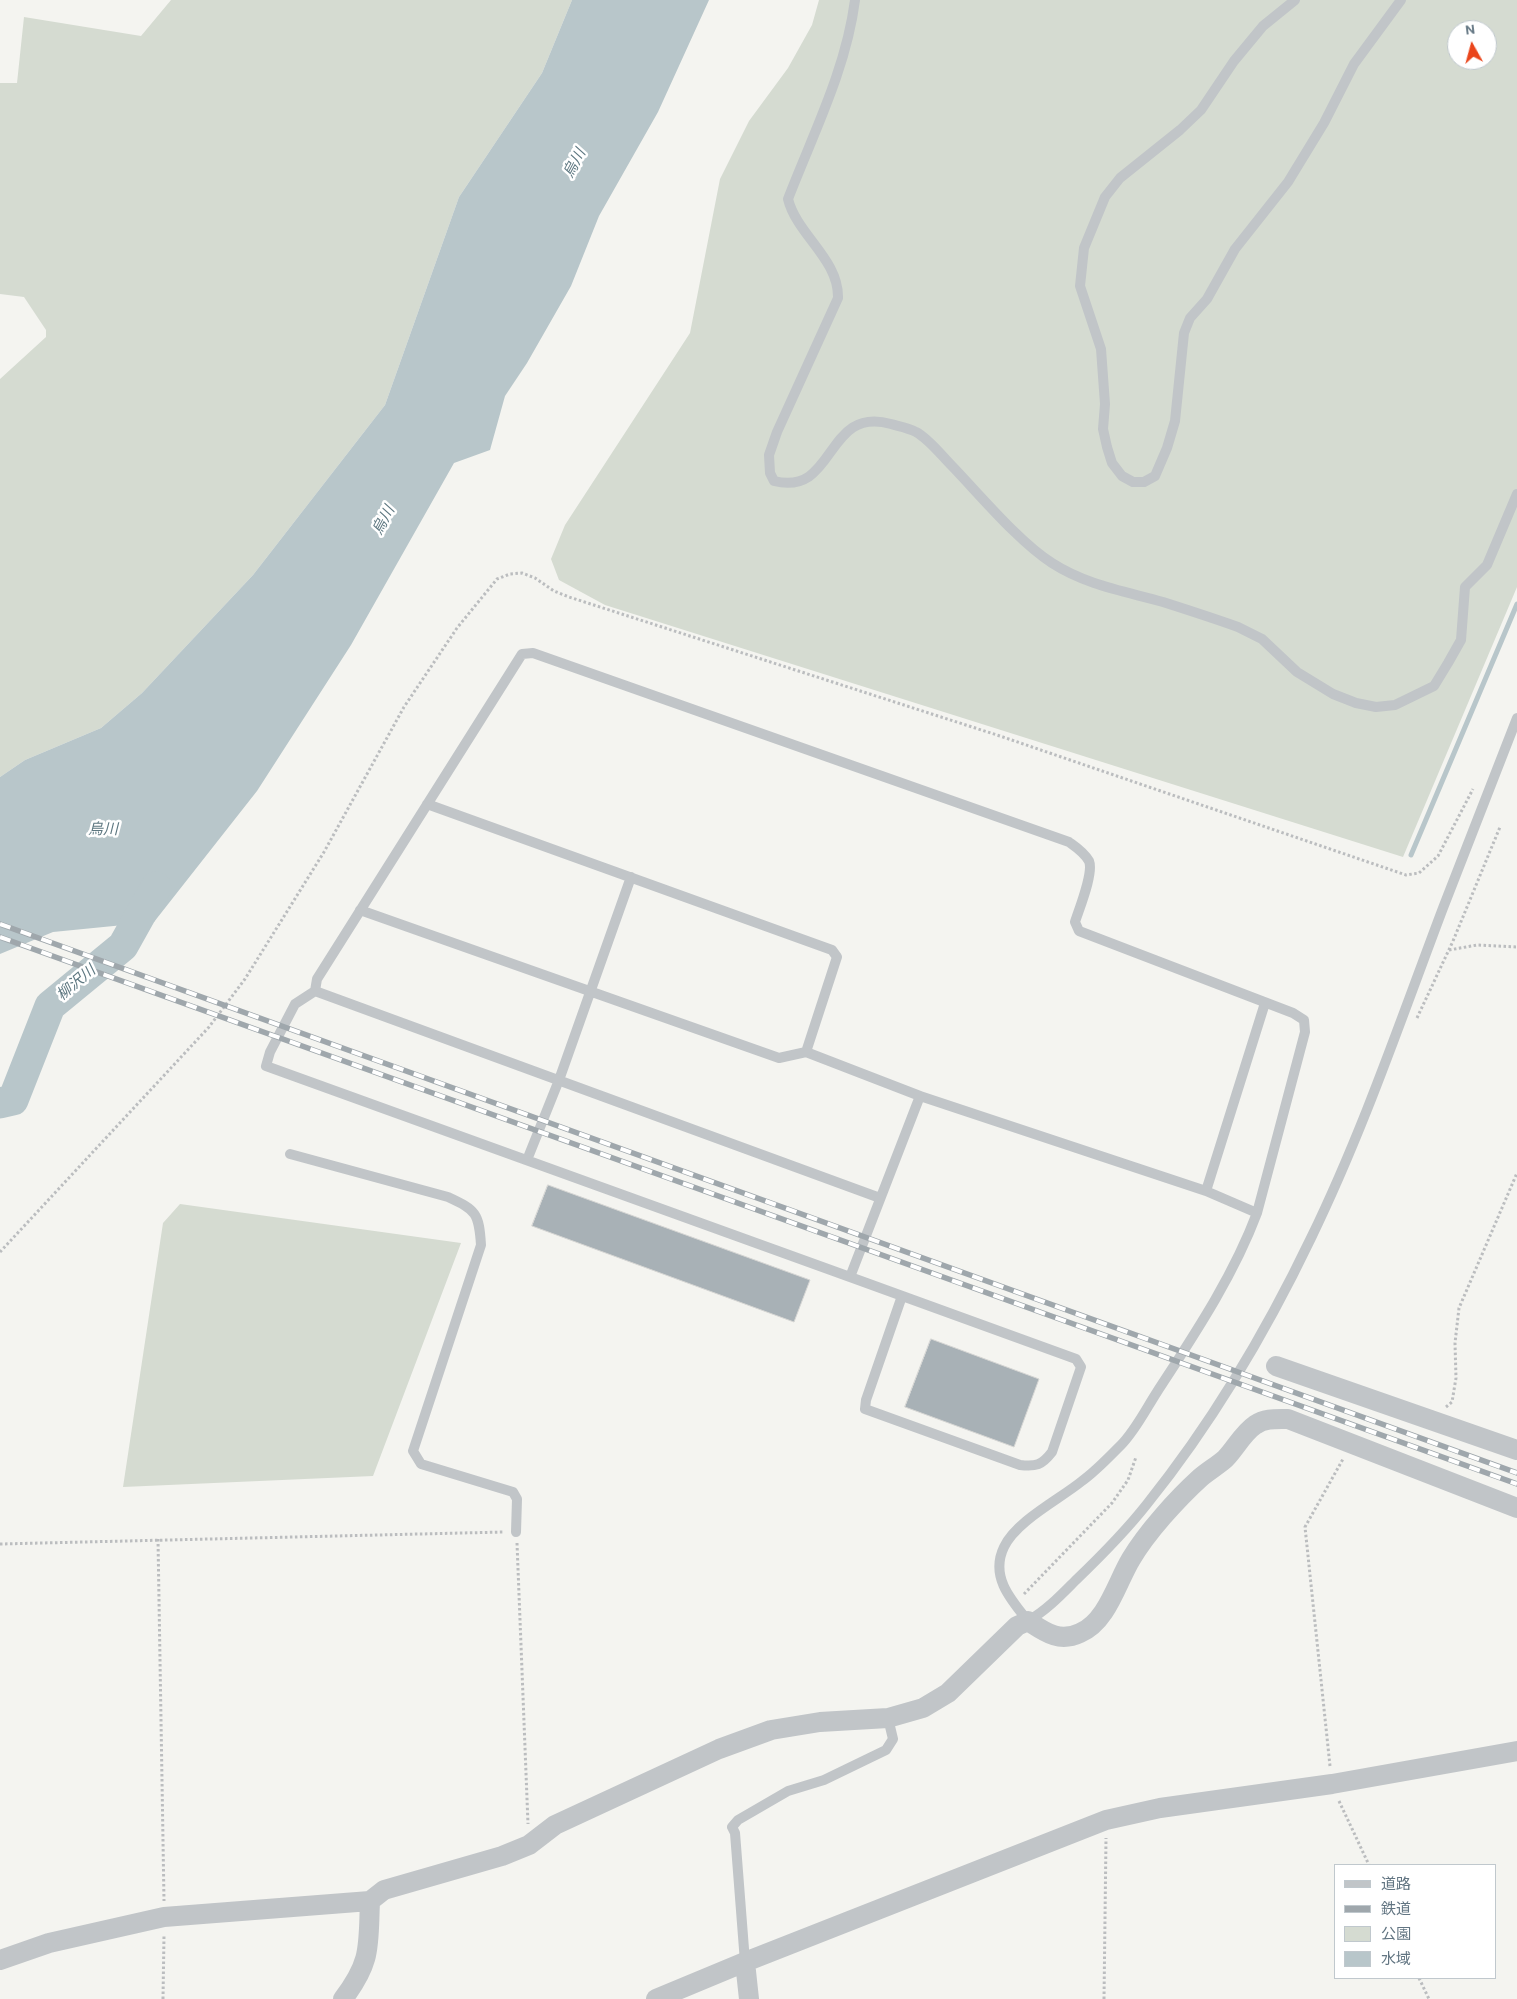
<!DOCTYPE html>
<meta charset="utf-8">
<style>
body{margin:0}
#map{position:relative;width:1517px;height:1999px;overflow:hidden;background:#f4f4f0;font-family:Overpass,"Noto Sans JP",sans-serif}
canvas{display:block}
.legend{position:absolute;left:1334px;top:1864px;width:162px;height:115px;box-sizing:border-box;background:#fff;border:1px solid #c0c8cd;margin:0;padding:6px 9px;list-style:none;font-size:15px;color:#627582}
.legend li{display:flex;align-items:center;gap:10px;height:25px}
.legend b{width:25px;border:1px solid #c0c8cd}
.north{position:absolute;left:1447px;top:20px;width:50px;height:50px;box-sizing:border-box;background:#fff;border:1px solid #c0c8cd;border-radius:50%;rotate:353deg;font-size:14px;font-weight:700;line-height:20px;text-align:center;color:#627582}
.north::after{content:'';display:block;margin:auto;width:18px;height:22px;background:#ea451b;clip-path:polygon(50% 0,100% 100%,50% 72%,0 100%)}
</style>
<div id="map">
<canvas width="1517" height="1999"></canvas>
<ul class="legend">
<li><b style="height:6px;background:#c1c5c8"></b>道路</li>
<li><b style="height:6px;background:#9fa7ac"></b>鉄道</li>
<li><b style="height:14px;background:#d5dbd1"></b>公園</li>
<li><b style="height:14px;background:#b8c6ca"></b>水域</li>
</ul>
<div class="north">N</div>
</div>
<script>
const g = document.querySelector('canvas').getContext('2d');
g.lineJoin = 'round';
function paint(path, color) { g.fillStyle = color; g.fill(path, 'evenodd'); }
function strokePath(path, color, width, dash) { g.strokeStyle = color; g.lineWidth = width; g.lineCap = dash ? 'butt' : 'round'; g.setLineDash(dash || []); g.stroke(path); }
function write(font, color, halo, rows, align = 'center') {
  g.font = font + ' Overpass,"Noto Sans JP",sans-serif'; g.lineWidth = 5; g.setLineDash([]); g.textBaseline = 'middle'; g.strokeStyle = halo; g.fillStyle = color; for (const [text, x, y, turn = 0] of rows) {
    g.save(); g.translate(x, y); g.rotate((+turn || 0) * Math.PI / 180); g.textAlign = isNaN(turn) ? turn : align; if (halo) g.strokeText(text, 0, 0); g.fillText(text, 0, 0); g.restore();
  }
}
paint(new Path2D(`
 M 171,0 L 572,0 L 542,73 L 459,197 L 385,405 L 253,575 L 142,693 L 101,728 L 25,760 L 0,777 L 0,379 L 46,337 L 46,330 L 24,297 L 0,294 L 0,83 L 17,83 L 24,17 L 141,36 Z
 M 819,0 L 1517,0 L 1517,587 L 1403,857 L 605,605 L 559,580 L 551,559 L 565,525 L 690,333 L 720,179 L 749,121 L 788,68 L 812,25 ZM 1457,30 L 1487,30 L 1487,60 L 1457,60 Z
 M 180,1204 L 461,1243 L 373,1476 L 123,1487 L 163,1223 Z`), '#d5dbd1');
paint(new Path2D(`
 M 572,0 L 709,0 L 658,112 L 599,216 L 571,286 L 527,363 L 505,396 L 490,450 L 454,463 L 351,645 L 257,791 L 154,922 L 53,932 L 0,954 L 0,777 L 25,760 L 101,728 L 142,693 L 253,575 L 385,405 L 459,197 L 542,73 Z`), '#b8c6ca');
strokePath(new Path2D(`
 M 1411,855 L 1517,604`), '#b8c6ca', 5);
strokePath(new Path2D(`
 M 0,1103 L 13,1100 L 50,1006 L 123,946 L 156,887`), '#b8c6ca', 31);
const building = new Path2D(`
 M 548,1185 L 810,1280 L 794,1322 L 532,1226 Z
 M 931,1339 L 1039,1379 L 1014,1447 L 905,1407 Z`);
paint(building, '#a8b1b6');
strokePath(building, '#d5d5d3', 1);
strokePath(new Path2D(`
 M 1449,950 L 1477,945 L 1517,947
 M 1417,1018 L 1453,941 L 1500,827
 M 0,1252 L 209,1027 L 245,979 L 324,852 L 404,707 L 457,628 L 497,579 L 510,574 L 522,573 L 535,578 L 554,591 L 569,597 L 1000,736 L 1406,875 L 1419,873 L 1438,856 L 1473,789
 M 1446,1407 L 1452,1402 L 1456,1378 L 1455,1343 L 1459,1308 L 1517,1173
 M 158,1539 L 164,1901
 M 517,1543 L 528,1824
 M 0,1544 L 504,1532
 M 1024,1594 L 1112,1503 L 1128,1480 L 1136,1457
 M 1330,1766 L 1305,1527 L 1343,1459
 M 1339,1801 L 1369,1865
 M 1419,1978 L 1429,1999
 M 163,1999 L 164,1935
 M 1104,1999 L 1106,1838`), '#bbbdbf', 3, [2.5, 2.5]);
strokePath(new Path2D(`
 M 855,0 C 846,70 813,134 788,199 C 797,235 839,259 838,298 L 777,432 L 769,455 L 770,473 L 774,481 C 837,497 824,405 891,424 C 898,426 909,428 916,432 C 929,439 941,455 952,466 C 980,495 1019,542 1052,563 C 1086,585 1124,591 1163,602 C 1188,610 1213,618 1238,627 L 1262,639 L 1297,672 L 1333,694 L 1356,703 L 1376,707 L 1395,705 L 1434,686 L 1448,663 L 1461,640 L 1465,587 L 1487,565 L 1517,494
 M 1295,0 L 1263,26 L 1234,61 L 1201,110 L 1180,130 L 1120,178 L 1105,197 L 1084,248 L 1080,286 L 1101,349 L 1105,404 L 1103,429 L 1107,447 L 1112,463 L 1122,476 L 1133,482 L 1144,482 L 1155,476 L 1167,448 L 1175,421 L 1184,333 L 1190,318 L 1207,299 L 1235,249 L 1288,182 L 1324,123 L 1354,64 L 1401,0
 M 427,804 L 832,950 L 837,957 L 806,1052
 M 360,910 L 779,1058 L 806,1052 L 920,1096 L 1206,1191 L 1257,1213
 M 315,991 L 880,1198
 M 290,1154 L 448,1197 C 476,1210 479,1213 481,1245 L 413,1451 L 421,1464 L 513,1492 L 517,1499 L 516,1532
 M 527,1160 L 559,1080 L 631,877
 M 1206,1191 L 1265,1003
 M 850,1277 L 920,1096
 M 902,1296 L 866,1400 L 865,1409 L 1020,1465 C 1036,1467 1042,1465 1052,1452 L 1081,1367 L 1076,1359 L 850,1277 L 266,1066 L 270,1052 L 295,1004 L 315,991 L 317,979 L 522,654 L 533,653 L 1069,842 C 1076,847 1084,852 1089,861 C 1094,873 1079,909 1075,922 L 1079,931 L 1293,1013 L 1304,1020 L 1305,1032 L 1257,1213 C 1233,1277 1194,1335 1157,1392 C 1146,1409 1135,1431 1121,1445 C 1109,1457 1096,1471 1082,1481 C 1060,1499 1016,1521 1004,1547 C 990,1576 1010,1599 1028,1621 C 1047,1610 1061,1595 1076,1580 C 1101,1556 1125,1532 1147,1504 C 1212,1423 1266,1332 1311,1238 C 1363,1131 1401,1019 1443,908 C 1467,845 1492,782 1517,718
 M 745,1962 L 735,1833 L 732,1827 L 738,1820 L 788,1791 L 824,1780 L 886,1750 L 893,1739 L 888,1718`), '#c1c5c8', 10);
strokePath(new Path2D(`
 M 1276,1366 L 1517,1450
 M 0,1960 L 49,1943 L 164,1917 L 370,1901 L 384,1890 L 502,1856 L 529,1845 L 555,1825 L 719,1749 L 771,1730 L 820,1722 L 888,1718 L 923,1708 L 948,1693 L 1017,1626 L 1028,1621 C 1045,1632 1059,1643 1080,1633 C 1107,1622 1117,1582 1131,1559 C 1147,1532 1177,1499 1200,1478 C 1208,1471 1217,1466 1225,1459 C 1235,1449 1243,1433 1255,1425 C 1265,1418 1276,1419 1288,1419 L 1517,1508
 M 745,1962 L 749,1999
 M 343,1999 C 372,1961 368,1946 370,1901
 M 656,1999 L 745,1962 L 1106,1820 L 1160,1808 L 1332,1784 L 1517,1751`), '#c1c5c8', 20);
const rail = new Path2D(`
 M 0,924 L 1517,1473
 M 0,937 L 1517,1484`);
strokePath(rail, '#9fa7ac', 5.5);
strokePath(rail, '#fff', 4, [11]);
write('italic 15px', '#5d7780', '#fff', [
 ["烏川",576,164,-62],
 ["烏川",385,521,-62],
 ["烏川",103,831],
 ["柳沢川",77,984,-40]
]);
</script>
